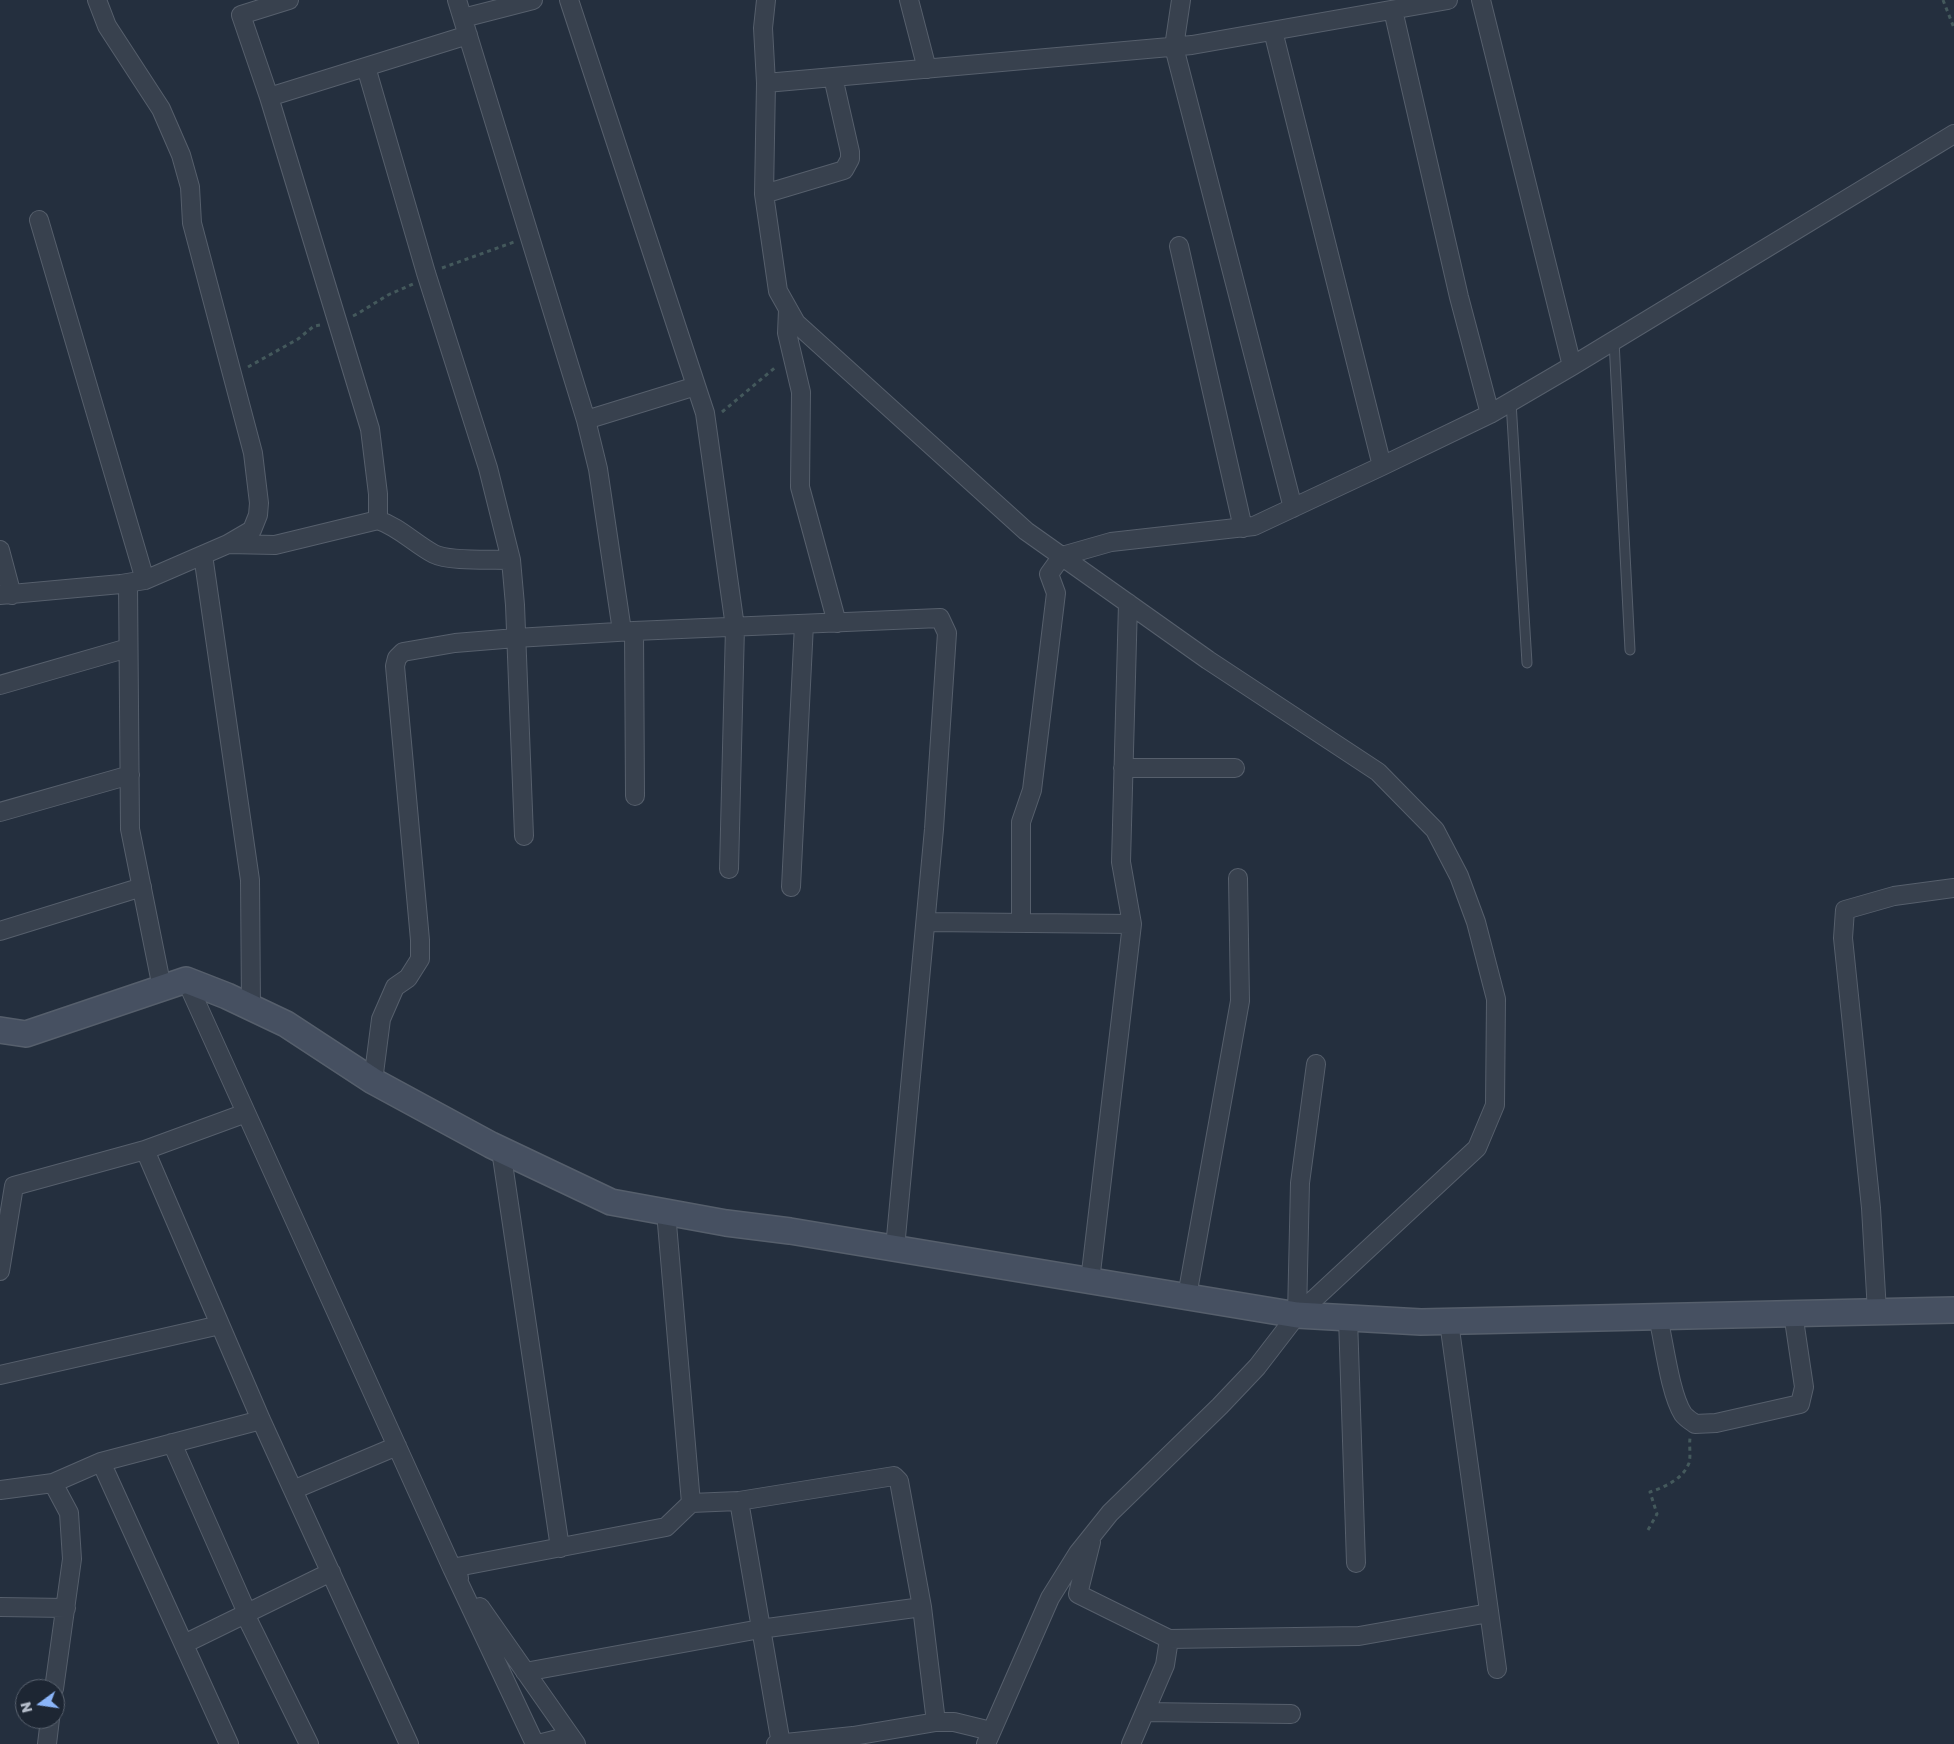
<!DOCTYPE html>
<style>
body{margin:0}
#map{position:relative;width:1954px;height:1744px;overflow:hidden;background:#242f3e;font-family:"Golos Text",sans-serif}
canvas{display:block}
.north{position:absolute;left:15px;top:1679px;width:50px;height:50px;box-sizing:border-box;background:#1d2633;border:1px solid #59626f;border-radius:50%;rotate:256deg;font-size:14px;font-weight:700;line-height:20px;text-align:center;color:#b4bcc9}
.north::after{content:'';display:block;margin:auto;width:18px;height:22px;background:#8ab4f8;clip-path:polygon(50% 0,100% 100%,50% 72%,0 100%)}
</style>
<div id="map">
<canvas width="1954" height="1744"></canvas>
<div class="north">N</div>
</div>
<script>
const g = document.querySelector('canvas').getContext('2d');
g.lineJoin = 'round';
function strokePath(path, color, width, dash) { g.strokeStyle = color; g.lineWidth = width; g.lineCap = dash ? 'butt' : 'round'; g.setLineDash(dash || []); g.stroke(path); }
const lane = new Path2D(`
 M 1614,341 L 1630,650
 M 1511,402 L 1527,663`);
const street = new Path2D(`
 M 289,0 L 241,15 L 269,97 L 370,429 L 378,494 L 378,520
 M 457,0 L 586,420 L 598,469 L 622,631
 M 569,0 L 705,413 L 735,627 L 729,869
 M 766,0 L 763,28 L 766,83 L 764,194 L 778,291 L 796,323 L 1026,531 L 1208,660 L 1378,772 L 1435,830 L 1459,876 L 1476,922 L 1496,999 L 1495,1105 L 1477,1148 L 1297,1315 L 1257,1367 L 1220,1406 L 1110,1513 L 1078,1553 L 1050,1598 L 986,1744
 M 909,0 L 927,69
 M 1181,0 L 1174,47 L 1293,508
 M 1481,0 L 1572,366
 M 1393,10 L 1459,297 L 1490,414
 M 463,18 L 533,0
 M 1273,31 L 1382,466
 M 366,67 L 426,273 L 488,468 L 511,560 L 515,605 L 524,836
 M 766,83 L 1192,45 L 1448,0
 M 269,97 L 468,35
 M 764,194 L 844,170 L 850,159 L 850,152 L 833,77
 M 39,220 L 145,580
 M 1179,246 L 1243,528
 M 788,310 L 787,333 L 801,392 L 800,487 L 837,623
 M 586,420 L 696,386
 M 228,544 L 275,545 L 378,520 C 399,527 415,544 434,554 C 450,562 492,559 511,560
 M 0,550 L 12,595
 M 203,555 L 250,880 L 251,1007
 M 128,583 L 130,829 L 162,988
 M 0,595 L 121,584 L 145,580 L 228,544 L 252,530 L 258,515 L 259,503 L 253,453 L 192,223 L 190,187 L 181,155 L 161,109 L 107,26 L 97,0
 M 634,631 L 635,796
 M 0,685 L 128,648
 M 1123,768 L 1235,768
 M 0,812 L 130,775
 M 791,887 L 804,624
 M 926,922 L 1132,924
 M 1021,923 L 1021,822 L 1032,790 L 1056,593 L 1049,574 L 1062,556 L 1111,542 L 1254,526 L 1382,466 L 1490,414 L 1572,366 L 1954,134
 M 0,931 L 142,887
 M 186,980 L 452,1568 L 459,1578
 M 373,1081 L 381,1019 L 395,987 L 408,978 L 420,959 L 420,940 L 395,666 L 397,658 L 403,652 L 455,643 L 516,638 L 634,631 L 940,618 L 947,633 L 934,829 L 895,1248
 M 145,1150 L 261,1420 L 409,1744
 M 501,1150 L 560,1548
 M 666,1212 L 691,1503
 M 0,1271 L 14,1186 L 145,1150 L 246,1113
 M 1090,1281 L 1132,924 L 1121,862 L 1128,603
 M 1187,1296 L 1240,1001 L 1238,878
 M 1877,1312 L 1871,1208 L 1843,938 L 1845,910 L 1894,896 L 1954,888
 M 1297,1315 L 1300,1183 L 1316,1064
 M 1658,1317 C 1664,1342 1670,1394 1683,1414 C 1686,1418 1691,1421 1695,1424 L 1716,1423 L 1800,1404 L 1804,1387 L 1793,1313
 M 1348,1318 L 1356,1563
 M 1449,1322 L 1497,1669
 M 0,1375 L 220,1325
 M 172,1443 L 247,1613
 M 101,1462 L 229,1744
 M 53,1483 L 69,1513 L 72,1559 L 54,1689
 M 0,1490 L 53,1483 L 101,1462 L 261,1420
 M 293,1490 L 397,1446
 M 739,1501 L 781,1744
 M 1091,1542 L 1078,1594 L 1169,1639 L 1359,1636 L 1489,1613
 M 0,1607 L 66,1608
 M 480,1607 L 576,1744
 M 245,1614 L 309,1744
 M 184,1644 L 331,1572
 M 525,1672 L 760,1629 L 922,1607
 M 1145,1712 L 1291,1714
 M 47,1744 L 50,1719
 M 535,1744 L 452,1568 L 666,1527 L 691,1503 L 739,1501 L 894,1476 L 899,1481 L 922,1607 L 936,1722
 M 538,1744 L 570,1736
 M 776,1744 L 853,1736 L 936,1722 L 954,1722 L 991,1731
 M 1131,1744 L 1165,1665 L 1169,1639`);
const secondary = new Path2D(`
 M 0,1030 L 26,1034 L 186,980 L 227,996 L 286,1024 L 373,1081 L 491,1145 L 611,1202 L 726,1223 L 790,1231 L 1297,1315 L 1421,1322 L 1954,1310`);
strokePath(lane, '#565f6c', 11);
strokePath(street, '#565f6c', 20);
strokePath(secondary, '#565f6c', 28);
strokePath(new Path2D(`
 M 1943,0 L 1954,28
 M 442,268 L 514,242
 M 353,316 L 357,314 L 388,295 L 413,284
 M 248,367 L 298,339 L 314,326 L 320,325
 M 722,412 L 777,366
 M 1648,1530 L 1657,1514 L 1650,1492 C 1665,1487 1683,1479 1689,1463 C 1691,1456 1689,1446 1690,1438`), '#44595c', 3, [4, 4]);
strokePath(lane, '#38414e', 9);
strokePath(street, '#38414e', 18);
strokePath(secondary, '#465061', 25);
</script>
